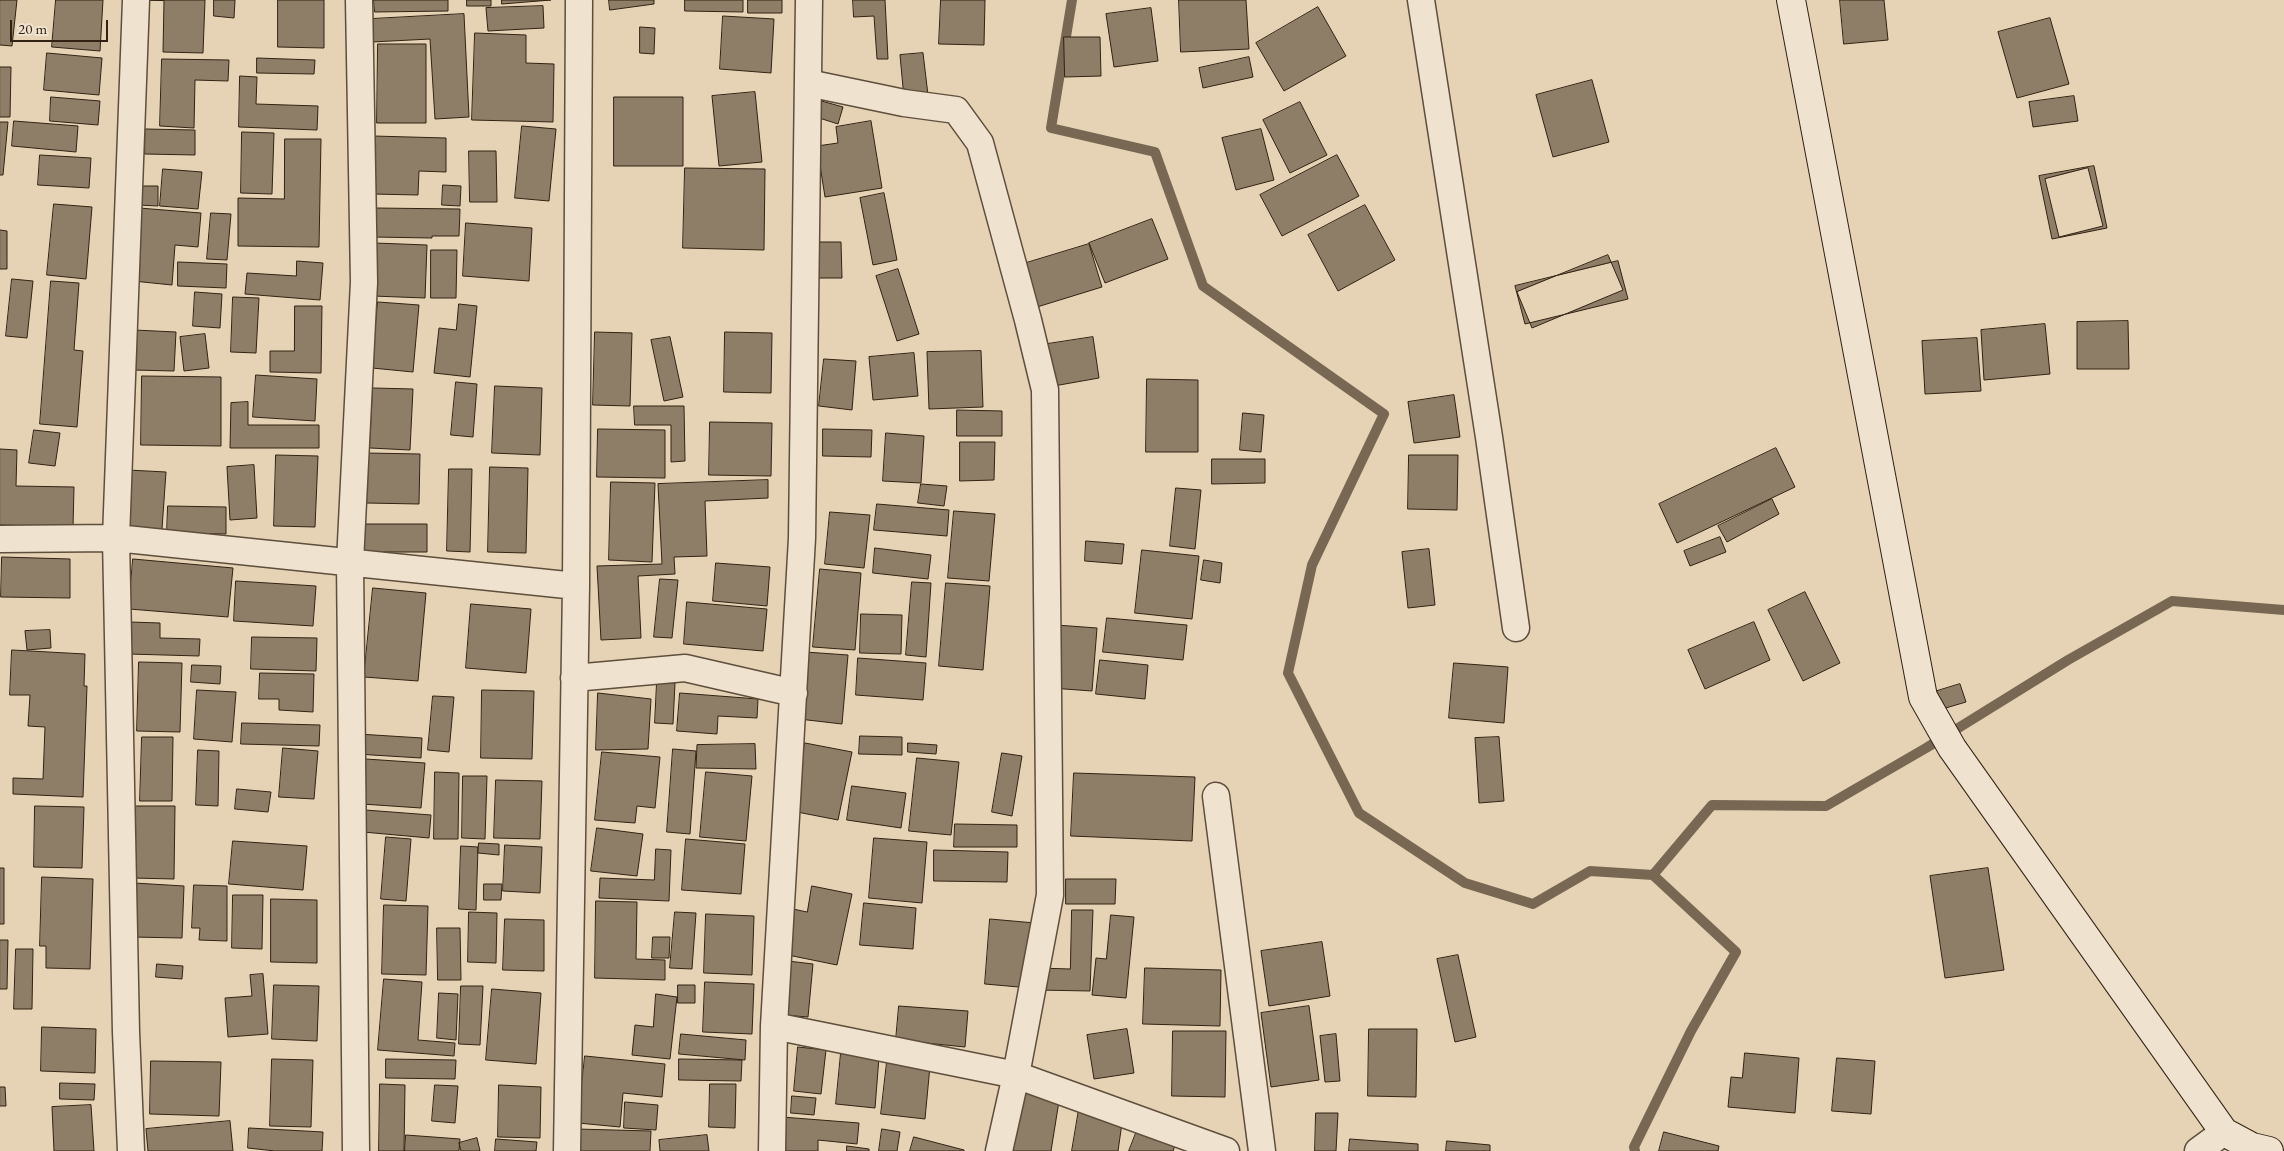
<!DOCTYPE html>
<style>
body{margin:0}
#map{position:relative;width:2284px;height:1151px;overflow:hidden;background:#e6d3b5;font-family:"EB Garamond",serif}
canvas{display:block}
.scale{position:absolute;left:10px;top:20px;width:98px;height:22px;box-sizing:border-box;border:2px solid #312213;border-top:0;padding-left:6px;font-size:15px;line-height:18px;white-space:nowrap;color:#312213;-webkit-text-stroke:4px #efe2cf;paint-order:stroke}
</style>
<div id="map">
<canvas width="2284" height="1151"></canvas>
<div class="scale">20 m</div>
</div>
<script>
const g = document.querySelector('canvas').getContext('2d');
g.lineJoin = 'round';
function strokePath(path, color, width, dash) { g.strokeStyle = color; g.lineWidth = width; g.lineCap = dash ? 'butt' : 'round'; g.setLineDash(dash || []); g.stroke(path); }
function paint(path, color) { g.fillStyle = color; g.fill(path, 'evenodd'); }
strokePath(new Path2D(`
 M 1072,0 L 1051,128 L 1155,152 L 1203,286 L 1384,414 L 1312,565 L 1288,673 L 1359,813 L 1465,883 L 1533,904 L 1590,871 L 1653,875 L 1736,952 L 1691,1031 L 1634,1147 L 1635,1151
 M 1653,875 L 1712,805 L 1826,806 L 1926,748 L 2068,660 L 2172,601 L 2284,610`), '#786853', 10);
const building = new Path2D(`
 M 0,0 L 17,0 L 12,46 L 0,45 Z
 M 56,0 L 103,0 L 100,51 L 52,47 Z
 M 144,0 L 205,0 L 203,53 L 163,52 L 164,1 Z
 M 214,0 L 235,0 L 234,18 L 214,16 Z
 M 278,0 L 324,0 L 324,48 L 278,47 Z
 M 374,0 L 448,0 L 448,11 L 375,12 Z
 M 467,0 L 491,0 L 491,6 L 467,6 Z
 M 502,0 L 551,0 L 502,4 Z
 M 609,0 L 654,0 L 654,4 L 610,10 Z
 M 685,0 L 743,0 L 743,12 L 685,11 Z
 M 748,0 L 782,0 L 782,13 L 748,13 Z
 M 853,0 L 885,0 L 888,59 L 877,59 L 874,16 L 854,17 Z
 M 941,0 L 985,0 L 984,45 L 939,44 Z
 M 1179,0 L 1246,0 L 1249,49 L 1181,52 Z
 M 1840,0 L 1884,0 L 1888,40 L 1844,44 Z
 M 543,6 L 544,28 L 488,31 L 486,8 Z
 M 1318,7 L 1346,56 L 1284,91 L 1256,43 Z
 M 1151,8 L 1158,61 L 1114,67 L 1106,14 Z
 M 464,14 L 469,117 L 435,119 L 430,39 L 372,42 L 371,19 Z
 M 723,16 L 774,19 L 771,73 L 720,69 Z
 M 2050,18 L 2069,84 L 2017,98 L 1998,32 Z
 M 640,27 L 655,28 L 654,54 L 640,53 Z
 M 475,33 L 526,35 L 526,63 L 554,64 L 553,122 L 472,120 Z
 M 1064,37 L 1100,37 L 1101,76 L 1065,77 Z
 M 378,44 L 426,44 L 426,123 L 377,123 Z
 M 47,53 L 102,58 L 99,95 L 44,90 Z
 M 923,53 L 928,95 L 904,98 L 900,55 Z
 M 1249,57 L 1253,77 L 1203,88 L 1199,68 Z
 M 257,58 L 315,60 L 314,74 L 257,73 Z
 M 162,59 L 229,60 L 228,81 L 195,80 L 194,128 L 160,126 Z
 M 0,67 L 11,67 L 10,117 L 0,117 Z
 M 240,76 L 257,77 L 256,104 L 318,106 L 317,130 L 239,127 Z
 M 1592,80 L 1609,142 L 1553,157 L 1536,95 Z
 M 755,92 L 762,162 L 719,166 L 712,96 Z
 M 2074,96 L 2078,121 L 2033,127 L 2029,102 Z
 M 51,97 L 100,101 L 98,125 L 50,121 Z
 M 614,97 L 683,97 L 683,166 L 614,166 Z
 M 818,100 L 843,107 L 838,124 L 813,116 Z
 M 1300,102 L 1327,155 L 1290,173 L 1263,120 Z
 M 14,121 L 78,126 L 76,152 L 12,146 Z
 M 871,121 L 882,188 L 825,197 L 817,146 L 838,143 L 836,127 Z
 M 0,122 L 8,122 L 3,175 L 0,175 Z
 M 522,126 L 556,129 L 549,201 L 515,198 Z
 M 145,129 L 195,130 L 195,155 L 145,154 Z
 M 1261,129 L 1274,180 L 1236,190 L 1222,138 Z
 M 242,132 L 274,133 L 272,194 L 241,193 Z
 M 373,136 L 446,138 L 446,172 L 419,171 L 418,195 L 372,194 Z
 M 285,139 L 321,139 L 319,247 L 238,246 L 238,198 L 284,199 Z
 M 469,151 L 496,151 L 497,202 L 470,202 Z
 M 40,155 L 91,158 L 89,188 L 38,185 Z
 M 1337,155 L 1359,196 L 1282,236 L 1260,195 Z
 M 2094,166 L 2107,228 L 2052,239 L 2039,176 Z
 M 685,168 L 765,169 L 764,250 L 683,248 Z
 M 2088,168 L 2103,226 L 2059,237 L 2045,179 Z
 M 163,169 L 202,172 L 198,209 L 160,206 Z
 M 443,185 L 461,186 L 460,206 L 442,205 Z
 M 138,186 L 158,186 L 158,206 L 138,205 Z
 M 884,193 L 897,260 L 873,265 L 860,198 Z
 M 54,204 L 92,207 L 86,279 L 47,275 Z
 M 1365,205 L 1395,260 L 1338,291 L 1308,235 Z
 M 139,208 L 201,213 L 198,247 L 175,245 L 172,285 L 133,281 Z
 M 374,208 L 460,209 L 459,236 L 432,236 L 432,238 L 373,237 Z
 M 211,213 L 231,214 L 227,260 L 207,259 Z
 M 1152,219 L 1168,259 L 1105,283 L 1089,243 Z
 M 466,223 L 532,228 L 529,281 L 463,276 Z
 M 0,230 L 7,231 L 7,269 L 0,269 Z
 M 818,242 L 841,242 L 842,278 L 819,278 Z
 M 375,243 L 427,245 L 425,298 L 373,296 Z
 M 1089,244 L 1102,287 L 1037,307 L 1023,264 Z
 M 431,250 L 457,250 L 456,298 L 431,298 Z
 M 1608,255 L 1623,290 L 1532,328 L 1517,292 Z
 M 297,261 L 323,263 L 320,300 L 245,294 L 247,273 L 296,276 Z
 M 1618,261 L 1628,299 L 1525,324 L 1515,286 Z
 M 178,262 L 227,264 L 226,288 L 178,286 Z
 M 898,269 L 919,334 L 897,341 L 876,276 Z
 M 12,279 L 33,281 L 27,338 L 6,336 Z
 M 51,281 L 79,283 L 74,350 L 83,351 L 77,427 L 40,424 Z
 M 195,292 L 222,294 L 220,328 L 193,326 Z
 M 233,297 L 259,298 L 256,353 L 231,352 Z
 M 378,302 L 419,305 L 413,372 L 372,368 Z
 M 459,304 L 477,306 L 470,377 L 434,373 L 439,328 L 456,330 Z
 M 295,306 L 322,306 L 321,373 L 270,372 L 270,351 L 294,351 Z
 M 2128,321 L 2129,369 L 2077,369 L 2077,322 Z
 M 2045,324 L 2050,374 L 1984,380 L 1981,330 Z
 M 134,330 L 176,332 L 174,371 L 133,370 Z
 M 595,332 L 632,333 L 630,406 L 593,405 Z
 M 725,332 L 772,333 L 771,393 L 724,392 Z
 M 205,334 L 209,368 L 184,371 L 180,337 Z
 M 670,337 L 683,397 L 664,401 L 651,340 Z
 M 1093,337 L 1099,378 L 1048,387 L 1041,345 Z
 M 1977,338 L 1981,391 L 1925,394 L 1922,341 Z
 M 981,351 L 983,407 L 929,409 L 927,352 Z
 M 914,353 L 918,396 L 873,400 L 869,357 Z
 M 824,359 L 856,361 L 852,410 L 819,406 Z
 M 256,375 L 317,379 L 315,421 L 253,417 Z
 M 142,376 L 221,377 L 221,446 L 141,445 Z
 M 1147,379 L 1198,380 L 1198,452 L 1146,452 Z
 M 456,382 L 477,384 L 473,437 L 451,435 Z
 M 495,386 L 542,388 L 540,455 L 492,453 Z
 M 373,388 L 413,389 L 410,450 L 370,448 Z
 M 1454,395 L 1460,437 L 1414,443 L 1408,402 Z
 M 248,402 L 248,425 L 319,425 L 319,448 L 230,448 L 231,403 Z
 M 634,406 L 684,406 L 685,461 L 671,462 L 671,425 L 635,425 Z
 M 957,410 L 1002,411 L 1002,436 L 957,436 Z
 M 1243,413 L 1264,415 L 1261,452 L 1240,450 Z
 M 710,422 L 772,423 L 771,476 L 709,475 Z
 M 598,429 L 665,430 L 665,478 L 597,477 Z
 M 823,429 L 872,430 L 871,457 L 823,456 Z
 M 34,430 L 60,433 L 55,466 L 29,463 Z
 M 886,433 L 924,436 L 921,483 L 883,481 Z
 M 960,442 L 995,442 L 994,480 L 960,481 Z
 M 1776,448 L 1795,487 L 1677,543 L 1659,504 Z
 M 0,449 L 17,450 L 16,486 L 74,487 L 73,527 L 0,525 Z
 M 366,453 L 420,454 L 419,504 L 366,503 Z
 M 276,455 L 318,456 L 315,527 L 274,526 Z
 M 1409,455 L 1458,455 L 1457,510 L 1408,509 Z
 M 1212,459 L 1265,459 L 1265,483 L 1212,484 Z
 M 254,465 L 257,518 L 230,520 L 227,467 Z
 M 490,467 L 528,468 L 526,553 L 488,552 Z
 M 449,469 L 472,469 L 470,552 L 447,551 Z
 M 128,470 L 166,472 L 162,529 L 124,527 Z
 M 768,480 L 768,498 L 705,501 L 707,556 L 674,557 L 675,574 L 638,576 L 641,638 L 601,640 L 597,566 L 662,564 L 658,484 Z
 M 611,482 L 655,483 L 652,562 L 609,560 Z
 M 921,484 L 947,486 L 944,506 L 918,503 Z
 M 1176,488 L 1201,490 L 1195,549 L 1170,546 Z
 M 1772,499 L 1779,514 L 1727,542 L 1718,526 Z
 M 877,504 L 949,510 L 947,536 L 874,530 Z
 M 168,506 L 226,507 L 226,534 L 167,533 Z
 M 954,511 L 995,514 L 989,581 L 948,578 Z
 M 830,512 L 870,515 L 864,568 L 825,564 Z
 M 362,524 L 427,524 L 427,552 L 362,552 Z
 M 1720,537 L 1726,552 L 1690,566 L 1684,551 Z
 M 1086,541 L 1124,544 L 1122,564 L 1085,561 Z
 M 875,548 L 931,555 L 928,579 L 873,573 Z
 M 1429,549 L 1435,605 L 1408,608 L 1402,552 Z
 M 1142,550 L 1199,556 L 1192,619 L 1135,613 Z
 M 2,557 L 70,559 L 70,598 L 1,597 Z
 M 133,559 L 233,568 L 228,617 L 129,609 Z
 M 1204,560 L 1222,563 L 1220,583 L 1201,580 Z
 M 716,563 L 770,567 L 767,606 L 713,601 Z
 M 820,569 L 861,573 L 855,650 L 813,647 Z
 M 660,579 L 678,580 L 672,638 L 654,637 Z
 M 236,581 L 316,586 L 313,626 L 234,621 Z
 M 912,582 L 931,583 L 926,657 L 906,655 Z
 M 946,583 L 990,586 L 983,670 L 939,666 Z
 M 373,588 L 426,593 L 418,681 L 364,677 Z
 M 1805,592 L 1840,663 L 1803,681 L 1768,610 Z
 M 687,602 L 767,609 L 763,651 L 684,644 Z
 M 471,604 L 531,609 L 526,673 L 466,668 Z
 M 861,614 L 902,615 L 901,654 L 860,653 Z
 M 1107,618 L 1187,625 L 1183,660 L 1103,652 Z
 M 130,622 L 160,623 L 160,638 L 200,639 L 199,656 L 129,654 Z
 M 1754,622 L 1770,660 L 1705,689 L 1688,650 Z
 M 1056,625 L 1097,628 L 1092,691 L 1051,688 Z
 M 50,630 L 51,648 L 27,650 L 25,631 Z
 M 252,637 L 317,638 L 316,671 L 251,669 Z
 M 12,650 L 85,654 L 84,686 L 87,686 L 83,797 L 13,794 L 13,778 L 43,779 L 45,727 L 28,726 L 30,695 L 10,695 Z
 M 805,652 L 848,655 L 842,724 L 799,719 Z
 M 858,658 L 926,663 L 923,700 L 856,695 Z
 M 1100,660 L 1148,665 L 1145,699 L 1096,694 Z
 M 139,662 L 182,663 L 180,732 L 137,731 Z
 M 1454,663 L 1508,667 L 1504,723 L 1449,718 Z
 M 192,665 L 221,666 L 220,684 L 191,682 Z
 M 260,673 L 314,674 L 313,712 L 279,710 L 279,699 L 259,699 Z
 M 657,682 L 675,683 L 673,724 L 655,723 Z
 M 1960,684 L 1966,702 L 1939,710 L 1934,692 Z
 M 197,690 L 236,692 L 232,742 L 194,739 Z
 M 482,690 L 534,691 L 532,759 L 481,758 Z
 M 598,693 L 651,699 L 648,749 L 596,750 Z
 M 680,693 L 758,699 L 757,718 L 718,716 L 717,734 L 677,731 Z
 M 433,696 L 454,697 L 449,752 L 428,750 Z
 M 242,723 L 320,725 L 319,746 L 241,744 Z
 M 358,734 L 422,738 L 421,758 L 356,754 Z
 M 860,736 L 902,737 L 902,755 L 859,754 Z
 M 142,737 L 173,737 L 172,801 L 140,801 Z
 M 1499,737 L 1504,801 L 1479,803 L 1475,738 Z
 M 805,743 L 852,752 L 838,820 L 792,811 Z
 M 908,743 L 937,745 L 936,754 L 908,752 Z
 M 755,744 L 756,769 L 696,768 L 697,745 Z
 M 283,748 L 318,751 L 314,799 L 279,797 Z
 M 673,749 L 696,751 L 690,834 L 667,832 Z
 M 198,750 L 219,751 L 218,806 L 196,805 Z
 M 602,752 L 660,757 L 655,808 L 637,806 L 635,823 L 595,820 Z
 M 1002,753 L 1022,756 L 1012,816 L 992,812 Z
 M 917,758 L 959,762 L 951,835 L 909,831 Z
 M 366,759 L 425,763 L 421,808 L 362,804 Z
 M 435,772 L 459,773 L 458,839 L 434,839 Z
 M 706,772 L 752,776 L 746,841 L 700,837 Z
 M 1074,773 L 1195,777 L 1192,841 L 1071,836 Z
 M 463,776 L 487,776 L 485,839 L 462,838 Z
 M 496,780 L 542,781 L 540,839 L 494,838 Z
 M 852,786 L 906,793 L 901,828 L 847,820 Z
 M 237,789 L 271,792 L 268,812 L 235,809 Z
 M 35,806 L 84,807 L 82,868 L 34,867 Z
 M 132,806 L 175,806 L 174,879 L 132,878 Z
 M 365,810 L 431,815 L 429,838 L 363,832 Z
 M 955,824 L 1017,825 L 1017,847 L 954,847 Z
 M 597,828 L 643,834 L 637,876 L 591,871 Z
 M 386,837 L 411,839 L 406,901 L 381,899 Z
 M 874,838 L 927,842 L 922,903 L 869,898 Z
 M 686,839 L 745,844 L 741,894 L 682,890 Z
 M 233,841 L 307,846 L 303,890 L 229,884 Z
 M 479,843 L 499,844 L 499,855 L 478,853 Z
 M 505,845 L 542,847 L 540,893 L 503,891 Z
 M 461,846 L 478,847 L 476,910 L 459,909 Z
 M 656,849 L 671,850 L 669,901 L 599,898 L 600,878 L 654,880 Z
 M 934,850 L 1008,852 L 1007,882 L 934,881 Z
 M 0,868 L 4,868 L 4,924 L 0,924 Z
 M 1988,868 L 2004,970 L 1945,978 L 1930,876 Z
 M 42,877 L 93,879 L 90,969 L 46,968 L 46,946 L 40,946 Z
 M 1066,879 L 1116,879 L 1115,904 L 1066,904 Z
 M 134,883 L 184,886 L 182,938 L 132,937 Z
 M 484,884 L 502,884 L 501,900 L 484,900 Z
 M 194,885 L 227,886 L 227,941 L 199,940 L 200,928 L 192,928 Z
 M 812,886 L 852,894 L 837,965 L 783,954 L 793,909 L 807,912 Z
 M 233,895 L 263,895 L 262,949 L 232,948 Z
 M 271,899 L 317,900 L 317,963 L 271,962 Z
 M 596,901 L 637,902 L 636,959 L 665,960 L 665,980 L 595,978 Z
 M 864,903 L 916,908 L 913,949 L 860,945 Z
 M 384,905 L 428,906 L 426,975 L 382,974 Z
 M 1072,910 L 1093,910 L 1090,991 L 1037,990 L 1038,968 L 1070,969 Z
 M 469,912 L 497,913 L 496,963 L 468,962 Z
 M 675,912 L 696,913 L 692,969 L 670,968 Z
 M 706,914 L 754,916 L 752,975 L 704,973 Z
 M 1111,915 L 1134,917 L 1126,998 L 1092,995 L 1096,958 L 1106,959 Z
 M 505,919 L 544,920 L 544,971 L 503,970 Z
 M 990,919 L 1035,923 L 1030,988 L 985,984 Z
 M 437,928 L 460,928 L 461,980 L 438,980 Z
 M 653,937 L 670,937 L 669,958 L 652,958 Z
 M 0,940 L 8,940 L 7,989 L 0,989 Z
 M 1322,942 L 1330,996 L 1269,1006 L 1261,951 Z
 M 16,949 L 33,949 L 32,1009 L 14,1009 Z
 M 1458,955 L 1476,1037 L 1455,1042 L 1437,959 Z
 M 788,961 L 813,964 L 808,1017 L 783,1015 Z
 M 157,964 L 183,966 L 182,979 L 156,977 Z
 M 1145,968 L 1221,970 L 1220,1026 L 1143,1024 Z
 M 263,974 L 268,1034 L 228,1037 L 225,998 L 252,996 L 250,975 Z
 M 384,979 L 422,982 L 418,1040 L 455,1043 L 454,1056 L 378,1050 Z
 M 705,982 L 754,984 L 752,1034 L 703,1032 Z
 M 274,985 L 319,986 L 317,1041 L 272,1039 Z
 M 678,985 L 695,985 L 695,1003 L 678,1003 Z
 M 461,986 L 483,986 L 480,1045 L 459,1044 Z
 M 492,989 L 541,993 L 536,1064 L 486,1060 Z
 M 439,993 L 458,994 L 456,1040 L 437,1038 Z
 M 656,994 L 677,997 L 670,1059 L 632,1055 L 635,1025 L 653,1027 Z
 M 899,1006 L 968,1011 L 965,1047 L 896,1040 Z
 M 1309,1006 L 1319,1080 L 1271,1087 L 1261,1013 Z
 M 42,1027 L 96,1029 L 95,1073 L 41,1071 Z
 M 1127,1029 L 1134,1073 L 1094,1079 L 1087,1035 Z
 M 1369,1029 L 1417,1029 L 1416,1097 L 1368,1096 Z
 M 1173,1031 L 1226,1031 L 1225,1097 L 1172,1096 Z
 M 681,1034 L 746,1040 L 745,1060 L 679,1054 Z
 M 1336,1034 L 1340,1081 L 1325,1082 L 1320,1036 Z
 M 798,1047 L 826,1050 L 821,1094 L 794,1091 Z
 M 841,1053 L 879,1057 L 875,1108 L 836,1104 Z
 M 1745,1053 L 1799,1058 L 1795,1113 L 1728,1107 L 1731,1077 L 1742,1078 Z
 M 585,1056 L 665,1064 L 662,1097 L 623,1093 L 620,1127 L 578,1123 Z
 M 1837,1058 L 1875,1061 L 1871,1114 L 1832,1111 Z
 M 272,1059 L 313,1060 L 311,1127 L 270,1126 Z
 M 386,1059 L 456,1060 L 455,1079 L 386,1078 Z
 M 679,1059 L 742,1060 L 741,1081 L 679,1080 Z
 M 151,1061 L 221,1062 L 219,1116 L 150,1114 Z
 M 887,1062 L 930,1066 L 925,1119 L 881,1114 Z
 M 60,1083 L 95,1084 L 94,1100 L 60,1099 Z
 M 380,1084 L 405,1085 L 404,1151 L 379,1151 Z
 M 710,1084 L 736,1084 L 735,1128 L 709,1127 Z
 M 435,1085 L 458,1086 L 455,1123 L 432,1121 Z
 M 499,1085 L 541,1087 L 540,1138 L 498,1137 Z
 M 0,1087 L 5,1087 L 6,1106 L 0,1106 Z
 M 1020,1088 L 1060,1095 L 1051,1151 L 1010,1151 Z
 M 792,1096 L 816,1098 L 814,1115 L 791,1113 Z
 M 625,1102 L 658,1105 L 656,1130 L 624,1128 Z
 M 91,1105 L 94,1151 L 54,1151 L 52,1107 Z
 M 1079,1109 L 1123,1116 L 1118,1151 L 1072,1151 Z
 M 1316,1113 L 1338,1113 L 1336,1151 L 1315,1151 Z
 M 782,1117 L 859,1123 L 857,1144 L 818,1140 L 818,1151 L 780,1151 Z
 M 230,1121 L 233,1151 L 148,1151 L 146,1129 Z
 M 1140,1123 L 1178,1138 L 1173,1151 L 1129,1151 Z
 M 249,1128 L 323,1132 L 322,1151 L 275,1151 L 248,1148 Z
 M 576,1129 L 651,1131 L 650,1151 L 576,1151 Z
 M 882,1129 L 900,1132 L 897,1151 L 879,1151 Z
 M 1664,1132 L 1719,1146 L 1718,1151 L 1659,1151 Z
 M 406,1135 L 460,1139 L 459,1151 L 405,1151 Z
 M 707,1135 L 709,1151 L 660,1151 L 659,1140 Z
 M 914,1137 L 964,1150 L 964,1151 L 910,1151 Z
 M 477,1138 L 480,1151 L 461,1151 L 459,1143 Z
 M 496,1139 L 537,1142 L 536,1151 L 495,1151 Z
 M 1350,1139 L 1418,1144 L 1418,1151 L 1349,1151 Z
 M 1447,1141 L 1490,1145 L 1490,1151 L 1446,1151 Z
 M 847,1146 L 869,1149 L 869,1151 L 847,1151 Z`);
paint(building, '#8f7e67');
strokePath(building, '#312213', 1);
const street = new Path2D(`
 M 1421,0 L 1489,437 L 1516,628
 M 808,83 L 904,103 L 956,110 L 980,143 L 1028,320 L 1045,390 L 1050,895 L 1016,1075 L 999,1151
 M 0,539 L 116,538 L 576,586
 M 574,678 L 685,668 L 794,693
 M 1216,796 L 1262,1151
 M 774,1026 L 1016,1075 L 1226,1151
 M 131,1151 L 126,1032 L 116,538 L 136,0
 M 356,1151 L 350,562 L 364,282 L 359,0
 M 567,1151 L 576,586 L 579,0
 M 772,1151 L 774,1026 L 802,538 L 809,0
 M 2198,1151 L 2224,1132`);
const secondary = new Path2D(`
 M 1791,0 L 1923,697 L 1952,748 L 2224,1132 L 2252,1147 L 2269,1151`);
strokePath(street, '#5e4e3c', 29);
strokePath(secondary, '#312213', 30);
strokePath(street, '#efe2cf', 26);
strokePath(secondary, '#efe2cf', 28);
</script>
